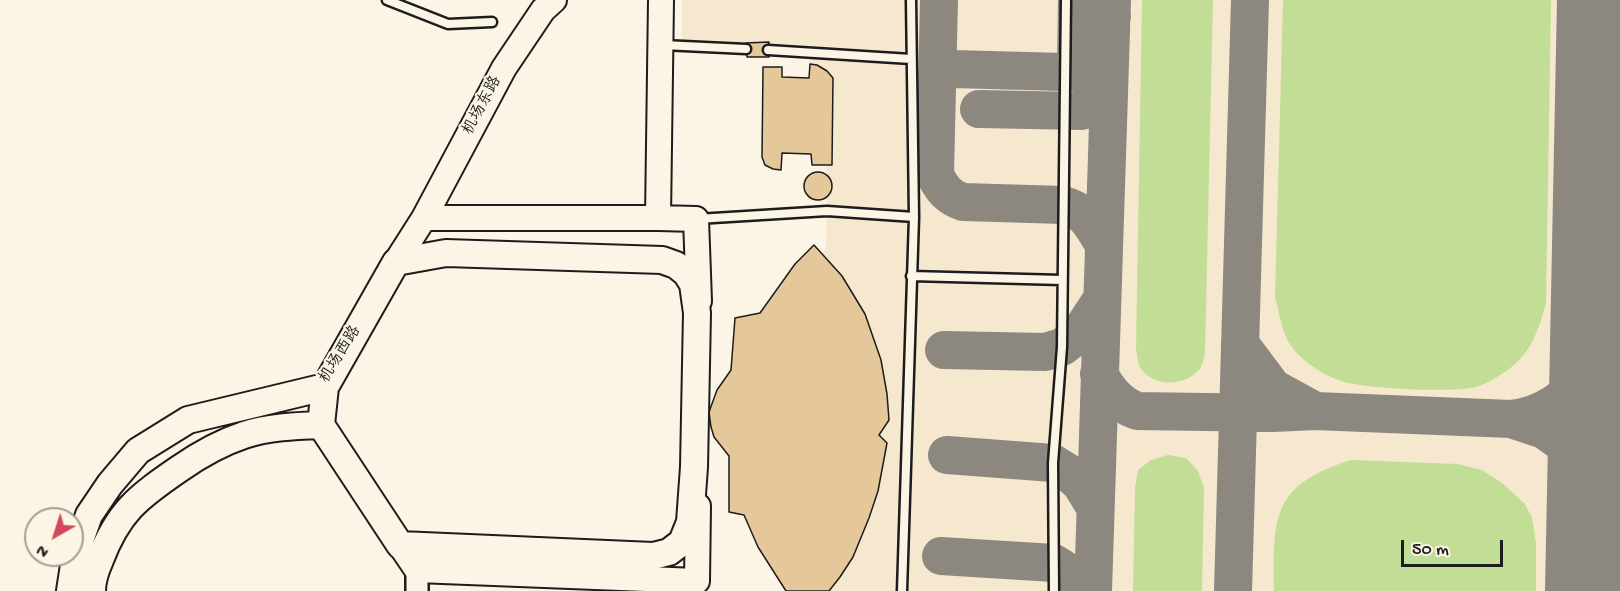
<!DOCTYPE html>
<meta charset="utf-8">
<style>
body{margin:0}
#map{position:relative;width:1620px;height:591px;overflow:hidden;background:#fcf5e5;font-family:"Gochi Hand",sans-serif}
canvas{display:block}
.north{position:absolute;left:24px;top:507px;width:60px;height:60px;box-sizing:border-box;background:#fcf5e5;border:2px solid #a29e95;border-radius:50%;rotate:219deg;font-size:16px;font-weight:700;line-height:24px;text-align:center;color:#1c1c1c}
.north::after{content:'';display:block;margin:auto;width:21px;height:27px;background:#d1495b;clip-path:polygon(50% 0,100% 100%,50% 72%,0 100%)}
.scale{position:absolute;left:1401px;top:540px;width:102px;height:27px;box-sizing:border-box;border:3px solid #1c1c1c;border-top:0;padding-left:8px;font-size:18px;line-height:21px;white-space:nowrap;color:#1c1c1c;-webkit-text-stroke:4px #fcf5e5;paint-order:stroke}
</style>
<div id="map">
<canvas width="1620" height="591"></canvas>
<div class="north">N</div>
<div class="scale">50 m</div>
</div>
<script>
const g = document.querySelector('canvas').getContext('2d');
g.lineJoin = 'round';
function paint(path, color) { g.fillStyle = color; g.fill(path, 'evenodd'); }
function strokePath(path, color, width, dash) { g.strokeStyle = color; g.lineWidth = width; g.lineCap = dash ? 'butt' : 'round'; g.setLineDash(dash || []); g.stroke(path); }
function write(font, color, halo, rows, align = 'center') {
  g.font = font + ' "Gochi Hand","LXGW WenKai TC",sans-serif'; g.lineWidth = 4.5; g.setLineDash([]); g.textBaseline = 'middle'; g.strokeStyle = halo; g.fillStyle = color; for (const [text, x, y, turn = 0] of rows) {
    g.save(); g.translate(x, y); g.rotate((+turn || 0) * Math.PI / 180); g.textAlign = isNaN(turn) ? turn : align; if (halo) g.strokeText(text, 0, 0); g.fillText(text, 0, 0); g.restore();
  }
}
paint(new Path2D(`
 M 682,0 L 1620,0 L 1620,591 L 786,591 L 758,547 L 744,515 L 729,512 L 729,456 L 714,437 L 711,427 L 709,412 L 717,390 L 731,370 L 735,318 L 760,313 L 795,264 L 814,245 L 822,254 L 826,249 L 827,165 L 832,164 L 833,78 L 827,71 L 817,65 L 810,64 L 809,55 L 747,57 L 746,43 L 682,43 Z`), '#f5e8ce');
paint(new Path2D(`
 M 1142,0 L 1213,0 L 1205,352 C 1204,357 1203,365 1199,370 C 1184,386 1153,388 1140,367 C 1138,363 1137,354 1136,349 Z
 M 1283,0 L 1551,0 L 1546,303 C 1537,337 1528,359 1497,377 C 1491,381 1482,385 1476,387 C 1453,393 1360,389 1338,380 C 1320,373 1298,359 1288,341 C 1281,328 1279,311 1275,297 Z
 M 1168,455 L 1186,458 L 1198,471 L 1204,488 L 1202,591 L 1133,591 L 1135,488 L 1138,470 L 1151,460 Z
 M 1351,460 L 1458,464 L 1482,470 L 1502,483 L 1524,503 L 1532,517 L 1536,543 L 1536,591 L 1274,591 C 1273,516 1272,485 1351,460 Z`), '#c2de96');
strokePath(new Path2D(`
 M 939,0 L 935,175 C 942,189 948,197 963,202 L 1063,205 C 1086,211 1092,225 1104,245
 M 1077,0 L 1076,60 L 1082,75
 M 952,69 L 1064,72 C 1088,58 1099,40 1112,16
 M 979,109 L 1082,111 L 1093,107 L 1109,94
 M 1240,344 L 1273,388 L 1315,411
 M 944,350 L 1045,352 L 1062,347 L 1079,334 L 1102,299
 M 1099,374 C 1108,390 1118,404 1137,411 L 1273,413 L 1315,411 L 1511,419 L 1544,430 L 1561,442 L 1588,473 L 1593,493
 M 1511,419 C 1542,416 1572,397 1588,368 C 1591,361 1593,353 1596,346
 M 947,455 L 1053,463 L 1069,473 L 1081,484 L 1095,507
 M 941,556 L 1054,563 L 1070,573 L 1087,591
 M 1093,591 L 1112,0
 M 1233,591 L 1250,0`), '#8c8880', 38);
strokePath(new Path2D(`
 M 1591,591 L 1603,0`), '#8c8880', 92);
const building = new Path2D(`
 M 769,42 L 769,57 L 747,57 L 746,43 Z
 M 810,64 L 817,65 L 827,71 L 833,78 L 832,165 L 812,165 L 811,154 L 782,153 L 781,170 L 773,169 L 765,165 L 762,157 L 763,67 L 782,67 L 782,77 L 809,78 Z
 M804 186a14 14 0 1 1 28 0a14 14 0 1 1-28 0Z
 M 814,245 L 842,276 L 865,314 L 881,360 L 887,394 L 889,420 L 879,435 L 887,443 L 878,491 L 869,518 L 853,557 L 840,577 L 829,591 L 786,591 L 758,547 L 744,515 L 729,512 L 729,456 L 714,437 L 711,427 L 709,412 L 717,390 L 731,370 L 735,318 L 760,313 L 795,264 Z`);
paint(building, '#e4c899');
strokePath(building, '#1c1c1c', 1.5);
const service = new Path2D(`
 M 387,0 L 448,24 L 492,22
 M 663,45 L 746,49
 M 768,50 L 911,59
 M 697,219 L 827,211 L 914,217
 M 911,276 L 1062,280
 M 902,591 L 914,217 L 911,0
 M 1054,591 L 1053,463 L 1062,347 L 1066,0`);
const tertiary = new Path2D(`
 M 417,570 L 417,591`);
const secondary = new Path2D(`
 M 424,218 L 504,68 L 543,10 L 554,0
 M 658,218 L 661,0
 M 396,262 L 424,218 L 658,218 L 696,219 L 699,301
 M 400,545 L 417,570 L 697,581 L 698,506`);
const primary = new Path2D(`
 M 70,591 L 76,552 L 89,515 L 110,484 L 138,451 L 188,420 L 325,387 L 396,262 L 446,253 L 662,260 L 676,265 L 686,273 L 693,284 L 697,313 L 694,467 L 690,522 L 682,542 L 669,552 L 653,556 L 400,545 L 321,425 L 325,387
 M 92,591 C 92,580 95,571 100,560 C 118,512 138,497 179,469 C 199,455 220,443 244,435 C 268,427 295,426 321,425`);
strokePath(service, '#1c1c1c', 13);
strokePath(tertiary, '#1c1c1c', 26);
strokePath(secondary, '#1c1c1c', 28);
strokePath(primary, '#1c1c1c', 30);
strokePath(service, '#fcf5e5', 8);
strokePath(tertiary, '#fcf5e5', 21);
strokePath(secondary, '#fcf5e5', 24);
strokePath(primary, '#fcf5e5', 26);
write('16px', '#1c1c1c', '#fcf5e5', [
 ["机场东路",483,106,-62],
 ["机场西路",341,355,-58]
]);
</script>
